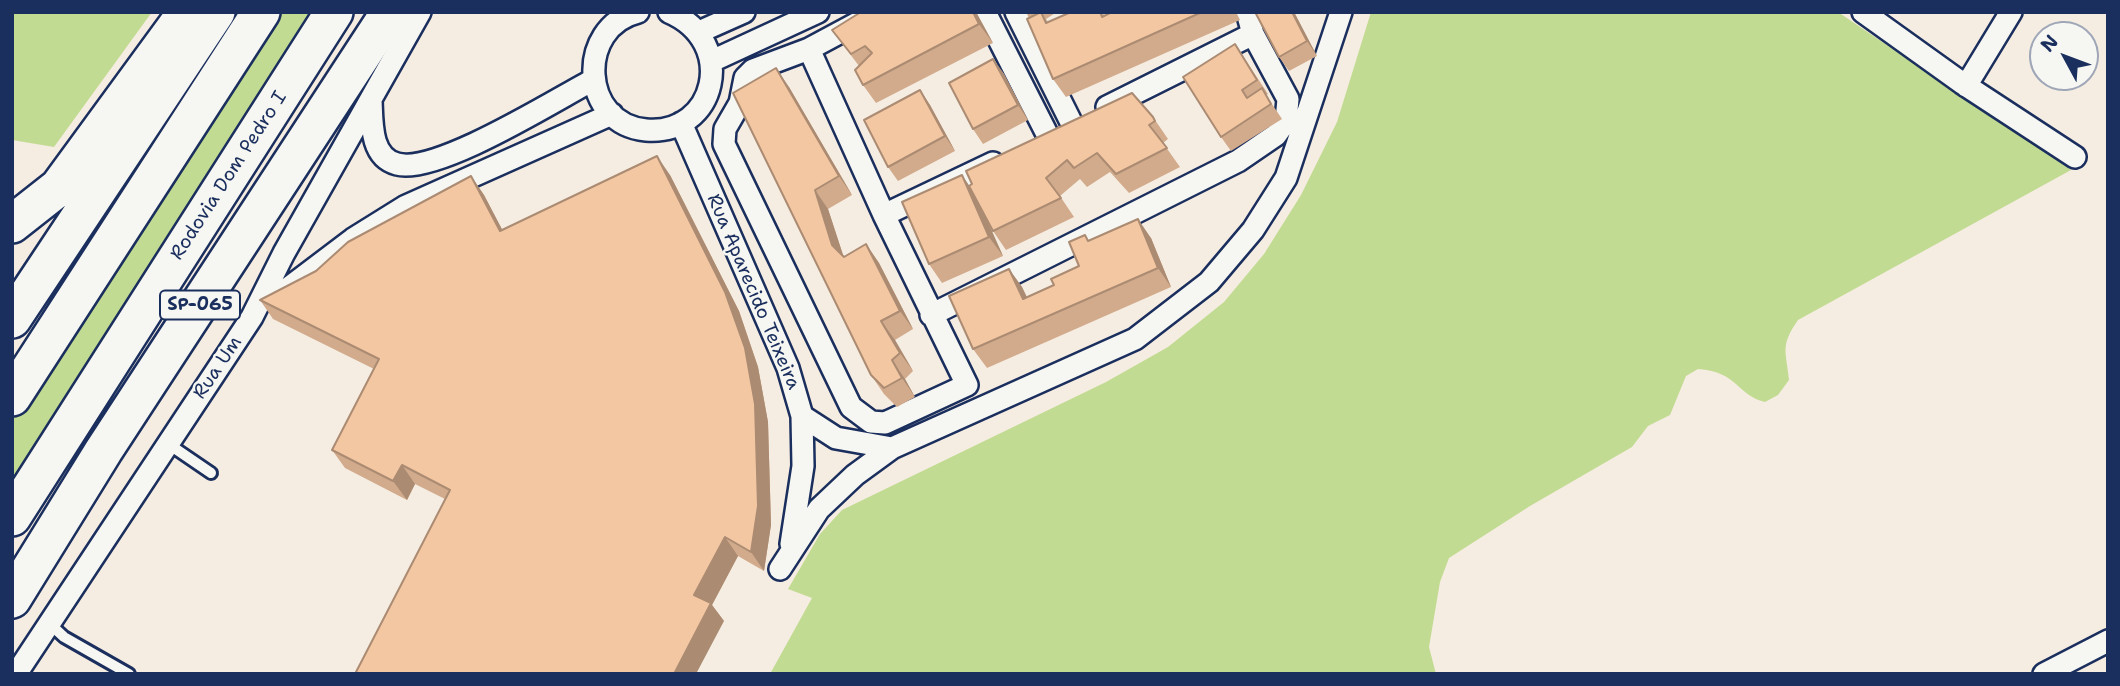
<!DOCTYPE html>
<style>
body{margin:0}
#map{position:relative;width:2120px;height:686px;overflow:hidden;background:#f6ede2;font-family:"Shantell Sans",sans-serif}
canvas{display:block}
.frame{position:absolute;inset:0;border:14px solid #1b2f5e;pointer-events:none}
.north{position:absolute;left:2029px;top:21px;width:70px;height:70px;box-sizing:border-box;background:#f6f6f2;border:2px solid #9ea6b7;border-radius:50%;rotate:311deg;font-size:19px;font-weight:700;line-height:28px;text-align:center;color:#1b2f5e}
.north::after{content:'';display:block;margin:auto;width:24px;height:32px;background:#1b2f5e;clip-path:polygon(50% 0,100% 100%,50% 72%,0 100%)}
</style>
<div id="map">
<canvas width="2120" height="686"></canvas>
<div class="frame"></div>
<div class="north">N</div>
</div>
<script>
const g = document.querySelector('canvas').getContext('2d');
g.lineJoin = 'round';
function paint(path, color) { g.fillStyle = color; g.fill(path, 'evenodd'); }
function strokePath(path, color, width, dash) { g.strokeStyle = color; g.lineWidth = width; g.lineCap = dash ? 'butt' : 'round'; g.setLineDash(dash || []); g.stroke(path); }
function write(font, color, halo, rows, align = 'center') {
  g.font = font + ' "Shantell Sans",sans-serif'; g.lineWidth = 5; g.setLineDash([]); g.textBaseline = 'middle'; g.strokeStyle = halo; g.fillStyle = color; for (const [text, x, y, turn = 0] of rows) {
    g.save(); g.translate(x, y); g.rotate((+turn || 0) * Math.PI / 180); g.textAlign = isNaN(turn) ? turn : align; if (halo) g.strokeText(text, 0, 0); g.fillText(text, 0, 0); g.restore();
  }
}
paint(new Path2D(`
 M 12,12 L 152,12 L 54,147 L 12,140 Z
 M 277,12 L 315,12 L 12,481 L 12,421 Z
 M 1371,12 L 1838,12 L 2071,170 L 1798,320 C 1780,346 1786,350 1789,380 L 1778,395 L 1765,402 C 1736,395 1739,372 1698,369 L 1686,376 L 1670,415 L 1648,426 L 1632,447 L 1530,506 L 1449,558 L 1440,582 L 1429,647 L 1436,674 L 770,674 L 812,598 L 788,589 L 820,534 L 842,510 L 1106,382 L 1168,347 L 1224,302 L 1264,254 L 1301,195 L 1337,122 Z`), '#c2db92');
const lane = new Path2D(`
 M 167,443 L 211,473
 M 49,623 L 64,637 L 129,674`);
const street = new Path2D(`
 M 638,12 C 576,27 580,124 646,130 C 716,136 739,42 669,12
 M 985,12 L 1048,136
 M 1016,12 L 1072,124
 M 1863,12 L 1962,83 L 2075,157
 M 699,32 L 744,12
 M 809,49 L 884,215 L 967,385 L 885,423 L 871,422 L 851,407 L 724,144 L 725,129 L 740,103 L 745,78 L 753,70 L 809,49 L 878,12
 M 712,61 L 818,12
 M 1966,86 L 2011,12
 M 371,99 C 372,122 370,157 397,164 C 436,175 555,100 593,80
 M 1107,107 L 1253,34
 M 681,123 L 788,368 L 802,416 L 803,466 L 791,544
 M 884,215 L 993,163
 M 275,298 L 353,239 L 406,206 L 612,114
 M 931,315 L 1238,161 L 1276,135 L 1286,121 L 1288,99 L 1253,34 L 1247,12
 M 802,416 L 836,438 L 892,448
 M 780,569 L 819,509 L 855,475 L 892,448 L 1135,339 L 1209,282 L 1253,230 L 1286,178 L 1341,12
 M 16,674 L 252,317 L 284,253 L 420,12
 M 2044,674 L 2108,641`);
const highway = new Path2D(`
 M 12,224 L 59,187 L 187,12
 M 12,319 L 216,12
 M 12,397 L 261,12
 M 12,517 L 334,12
 M 12,599 L 104,450 L 390,12`);
strokePath(lane, '#1b2f5e', 16);
strokePath(street, '#1b2f5e', 26);
strokePath(highway, '#1b2f5e', 42);
strokePath(lane, '#f6f6f2', 10);
strokePath(street, '#f6f6f2', 21);
strokePath(highway, '#f6f6f2', 37);
paint(new Path2D(`
 M 861,12 L 976,12 L 993,43 L 876,103 L 863,85 L 859,66 L 832,30 Z
 M 1026,12 L 1057,12 L 1046,19 L 1048,22 L 1071,12 L 1102,12 L 1105,16 L 1112,12 L 1236,12 L 1240,20 L 1066,97 L 1053,79 L 1029,18 Z
 M 1294,12 L 1317,56 L 1289,71 L 1279,57 Z
 M 1235,44 L 1268,94 L 1266,95 L 1282,119 L 1231,151 L 1221,137 Z
 M 993,59 L 1004,74 L 1028,120 L 983,144 L 973,129 Z
 M 789,87 L 852,195 L 828,209 L 843,255 L 844,257 L 866,244 L 879,263 L 913,329 L 895,340 L 913,371 L 905,379 L 915,397 L 897,407 L 884,394 L 871,375 L 733,93 Z
 M 920,90 L 930,105 L 955,151 L 898,181 L 888,167 Z
 M 1153,117 L 1168,139 L 1163,143 L 1180,167 L 1129,193 L 1110,172 L 1087,187 L 1080,179 L 1060,196 L 1074,217 L 1006,250 L 993,231 L 985,215 L 1003,256 L 942,283 L 929,264 L 970,186 Z
 M 670,175 L 739,311 L 758,367 L 768,422 L 771,525 L 764,571 L 738,556 L 712,605 L 724,621 L 445,499 L 415,484 L 407,500 L 345,468 L 332,450 L 374,369 L 273,319 L 260,300 L 316,271 L 471,176 L 484,195 L 502,230 Z
 M 1151,238 L 1171,287 L 987,368 L 973,349 L 1009,269 L 1022,287 L 1027,297 L 1054,285 L 1079,266 L 1090,241 Z`), '#d2ab8c');
paint(new Path2D(`
 M 973,12 L 976,12 L 993,43 L 979,24 Z
 M 1292,12 L 1294,12 L 1317,56 L 1307,41 Z
 M 993,59 L 1004,74 L 1028,120 L 1018,105 Z
 M 776,68 L 789,87 L 852,195 L 839,176 Z
 M 920,90 L 930,105 L 955,151 L 945,136 Z
 M 657,156 L 670,175 L 739,311 L 758,367 L 768,422 L 771,525 L 764,571 L 751,552 Z
 M 962,175 L 975,194 L 1003,256 L 989,237 Z
 M 471,176 L 484,195 L 513,250 L 500,231 Z
 M 815,190 L 828,209 L 846,264 L 832,245 Z
 M 1138,219 L 1151,238 L 1171,287 L 1158,268 Z
 M 866,244 L 879,263 L 913,329 L 900,311 Z
 M 1009,269 L 1022,287 L 1036,317 L 1023,299 Z
 M 881,321 L 895,340 L 913,371 L 900,353 Z
 M 892,360 L 905,379 L 915,397 L 902,378 Z
 M 402,465 L 415,484 L 407,500 L 393,481 Z
 M 725,537 L 738,556 L 712,605 L 724,621 L 696,674 L 674,674 L 694,595 Z`), '#ab8b72');
const building = new Path2D(`
 M 861,12 L 973,12 L 979,24 L 863,85 L 855,70 L 872,53 L 865,46 L 851,54 L 832,30 Z
 M 1041,12 L 1046,23 L 1071,12 L 1100,12 L 1102,17 L 1112,12 L 1202,12 L 1053,79 L 1027,19 Z
 M 1255,12 L 1292,12 L 1307,41 L 1279,57 Z
 M 1235,44 L 1257,80 L 1242,90 L 1247,98 L 1262,88 L 1271,104 L 1221,137 L 1183,77 Z
 M 993,59 L 1018,105 L 973,129 L 949,83 Z
 M 776,68 L 839,176 L 815,190 L 832,245 L 844,257 L 866,244 L 900,311 L 881,321 L 900,353 L 892,360 L 902,378 L 884,388 L 871,375 L 733,93 Z
 M 920,90 L 945,136 L 888,167 L 864,120 Z
 M 1132,93 L 1153,117 L 1155,121 L 1149,125 L 1167,148 L 1116,174 L 1097,153 L 1074,168 L 1067,160 L 1046,178 L 1061,198 L 993,231 L 969,186 L 972,184 L 966,171 Z
 M 657,156 L 725,292 L 745,348 L 755,404 L 758,506 L 751,552 L 725,537 L 694,595 L 711,603 L 674,674 L 355,674 L 450,490 L 402,465 L 393,481 L 332,450 L 379,359 L 260,300 L 316,271 L 348,242 L 471,176 L 500,231 Z
 M 962,175 L 989,237 L 929,264 L 902,202 Z
 M 1138,219 L 1158,268 L 973,349 L 949,296 L 1009,269 L 1023,299 L 1054,285 L 1051,279 L 1079,266 L 1069,242 L 1085,235 L 1088,241 Z`);
paint(building, '#f4c7a3');
strokePath(building, '#ab8b72', 2);
for (const [x, y, w] of [
 [200,305,80]
]) { const box = new Path2D(); box.roundRect(x - w / 2, y - 14.5, w, 29, 5); g.fillStyle = '#f6f6f2'; g.fill(box); strokePath(box, '#1b2f5e', 2); }
write('bold 18px', '#1b2f5e', null, [
 ["SP-065",200,305]
]);
write('19px', '#1b2f5e', '#f6f6f2', [
 ["Rodovia Dom Pedro I",229,176,-57],
 ["Rua Aparecido Teixeira",753,292,67],
 ["Rua Um",218,368,-56]
]);
</script>
